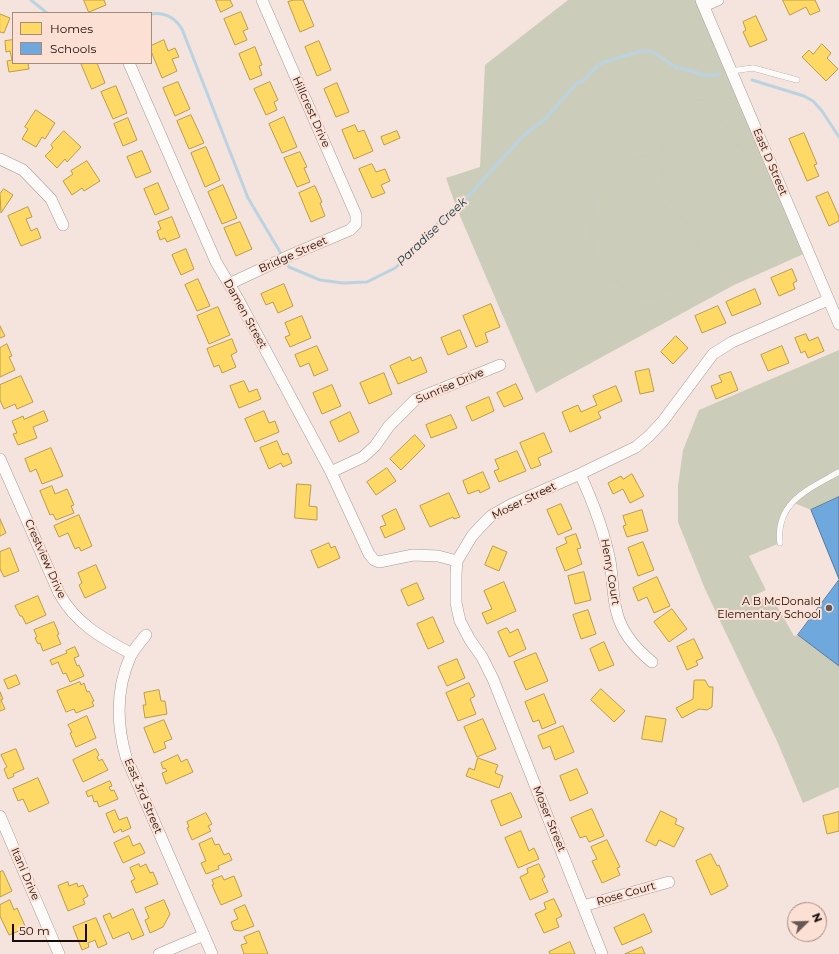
<!DOCTYPE html>
<style>
body{margin:0}
#map{position:relative;width:839px;height:954px;overflow:hidden;background:#f4e4dd;font-family:Montserrat,sans-serif}
canvas{display:block}
.legend{position:absolute;left:12px;top:12px;width:140px;height:52px;box-sizing:border-box;background:#fde0d4;border:1px solid #a18c82;margin:0;padding:5px 7px;list-style:none;font-size:12px;color:#180d08}
.legend li{display:flex;align-items:center;gap:8px;height:20px}
.legend b{width:20px;border:1px solid #a18c82}
.north{position:absolute;left:787px;top:902px;width:40px;height:40px;box-sizing:border-box;background:#fde0d4;border:1px solid #a18c82;border-radius:50%;rotate:67deg;font-size:11px;font-weight:700;line-height:16px;text-align:center;color:#180d08}
.north::after{content:'';display:block;margin:auto;width:14px;height:18px;background:#655853;clip-path:polygon(50% 0,100% 100%,50% 72%,0 100%)}
.scale{position:absolute;left:12px;top:924px;width:75px;height:18px;box-sizing:border-box;border:2px solid #180d08;border-top:0;padding-left:5px;font-size:12px;line-height:14px;white-space:nowrap;color:#180d08;-webkit-text-stroke:3px #fde0d4;paint-order:stroke}
</style>
<div id="map">
<canvas width="839" height="954"></canvas>
<ul class="legend">
<li><b style="height:11px;background:#ffd966"></b>Homes</li>
<li><b style="height:11px;background:#6fa8dc"></b>Schools</li>
</ul>
<div class="north">N</div>
<div class="scale">50 m</div>
</div>
<script>
const g = document.querySelector('canvas').getContext('2d');
g.lineJoin = 'round';
function paint(path, color) { g.fillStyle = color; g.fill(path, 'evenodd'); }
function strokePath(path, color, width, dash) { g.strokeStyle = color; g.lineWidth = width; g.lineCap = dash ? 'butt' : 'round'; g.setLineDash(dash || []); g.stroke(path); }
function write(font, color, halo, rows, align = 'center') {
  g.font = font + ' Montserrat,sans-serif'; g.lineWidth = 4; g.setLineDash([]); g.textBaseline = 'middle'; g.strokeStyle = halo; g.fillStyle = color; for (const [text, x, y, turn = 0] of rows) {
    g.save(); g.translate(x, y); g.rotate((+turn || 0) * Math.PI / 180); g.textAlign = isNaN(turn) ? turn : align; if (halo) g.strokeText(text, 0, 0); g.fillText(text, 0, 0); g.restore();
  }
}
paint(new Path2D(`
 M 568,0 L 701,0 L 808,252 L 734,285 L 536,393 L 457,209 L 446,178 L 480,167 L 485,65 Z
 M 839,350 L 839,497 L 811,510 L 792,502 L 787,509 L 780,543 L 749,556 L 766,590 L 751,597 L 754,602 L 757,596 L 775,604 L 780,611 L 794,636 L 798,635 L 839,666 L 839,787 L 803,803 L 777,741 L 705,589 L 678,522 L 678,486 L 683,450 L 699,410 Z`), '#cbcdba');
const homes = new Path2D(`
 M 84,0 L 104,0 L 106,5 L 89,12 Z
 M 216,0 L 230,0 L 233,6 L 221,12 Z
 M 294,0 L 303,0 L 314,26 L 300,32 L 288,2 Z
 M 783,0 L 815,0 L 820,11 L 810,15 L 806,7 L 790,15 Z
 M 241,12 L 248,29 L 243,31 L 247,40 L 235,45 L 224,19 Z
 M 0,14 L 10,18 L 4,33 L 0,32 Z
 M 756,16 L 767,40 L 750,47 L 743,32 L 746,30 L 743,22 Z
 M 13,40 L 13,63 L 28,63 L 29,69 L 9,72 L 7,61 L 12,60 L 10,51 L 6,52 L 5,41 Z
 M 164,40 L 168,51 L 175,48 L 179,57 L 172,59 L 177,71 L 162,78 L 151,51 L 151,46 Z
 M 319,41 L 331,70 L 317,76 L 305,47 Z
 M 822,44 L 831,53 L 827,58 L 838,69 L 826,81 L 802,57 L 809,50 L 813,54 Z
 M 255,47 L 262,65 L 259,66 L 262,75 L 250,80 L 239,54 Z
 M 81,63 L 97,63 L 105,83 L 92,89 Z
 M 178,82 L 190,109 L 175,116 L 163,88 Z
 M 270,82 L 278,100 L 274,102 L 277,110 L 266,115 L 254,89 Z
 M 337,83 L 349,112 L 336,117 L 324,89 Z
 M 116,86 L 127,113 L 113,119 L 101,92 Z
 M 36,110 L 55,123 L 45,139 L 42,137 L 36,147 L 22,139 L 28,129 L 25,127 Z
 M 191,115 L 204,143 L 189,149 L 177,121 Z
 M 284,117 L 297,147 L 282,153 L 269,124 Z
 M 128,118 L 137,140 L 123,146 L 114,124 Z
 M 355,125 L 358,132 L 364,130 L 373,151 L 354,159 L 342,130 Z
 M 64,131 L 81,147 L 67,162 L 65,159 L 57,168 L 45,156 L 53,148 L 51,145 Z
 M 397,131 L 400,138 L 384,145 L 381,137 Z
 M 804,133 L 817,164 L 814,165 L 819,176 L 807,181 L 789,139 Z
 M 206,147 L 220,180 L 205,187 L 191,153 Z
 M 142,151 L 151,172 L 136,178 L 127,157 Z
 M 300,152 L 307,167 L 304,168 L 310,182 L 297,187 L 284,158 Z
 M 87,161 L 100,181 L 84,191 L 82,188 L 72,195 L 63,181 L 73,174 L 71,171 Z
 M 372,164 L 376,172 L 385,169 L 390,181 L 381,185 L 385,193 L 372,198 L 359,169 Z
 M 158,183 L 169,209 L 155,215 L 144,189 Z
 M 223,185 L 237,218 L 222,224 L 208,192 Z
 M 315,186 L 322,202 L 320,203 L 325,216 L 311,222 L 299,193 Z
 M 4,189 L 13,195 L 1,213 L 0,194 Z
 M 828,192 L 839,217 L 839,221 L 829,226 L 816,197 Z
 M 28,207 L 32,217 L 26,219 L 31,231 L 37,228 L 41,238 L 21,246 L 8,216 Z
 M 172,217 L 180,237 L 167,242 L 165,238 L 160,240 L 157,231 L 161,229 L 158,222 Z
 M 240,222 L 252,249 L 236,256 L 224,228 Z
 M 186,249 L 194,269 L 181,275 L 172,255 Z
 M 792,269 L 797,281 L 793,283 L 795,289 L 779,296 L 771,278 Z
 M 198,279 L 210,306 L 197,311 L 185,285 Z
 M 284,284 L 293,306 L 278,313 L 273,302 L 266,305 L 261,294 Z
 M 755,289 L 761,304 L 732,316 L 726,302 Z
 M 491,304 L 500,327 L 485,333 L 488,342 L 476,347 L 463,316 Z
 M 718,306 L 726,323 L 702,333 L 695,316 Z
 M 218,307 L 230,335 L 209,344 L 197,316 Z
 M 302,316 L 311,338 L 290,347 L 285,337 L 290,335 L 285,323 Z
 M 0,326 L 5,336 L 0,338 Z
 M 460,330 L 467,347 L 448,355 L 441,338 Z
 M 806,334 L 809,341 L 818,337 L 824,351 L 808,358 L 805,351 L 801,353 L 795,338 Z
 M 676,336 L 688,348 L 673,364 L 661,352 Z
 M 232,339 L 237,352 L 231,355 L 236,367 L 222,373 L 219,365 L 214,367 L 207,349 Z
 M 7,344 L 12,356 L 9,357 L 15,370 L 0,377 L 0,348 Z
 M 317,346 L 328,370 L 314,376 L 309,363 L 300,367 L 295,355 Z
 M 782,346 L 789,363 L 768,371 L 761,355 Z
 M 410,357 L 412,361 L 421,357 L 427,372 L 398,384 L 390,366 Z
 M 649,369 L 654,391 L 640,394 L 635,372 Z
 M 731,372 L 738,390 L 716,399 L 711,386 L 722,382 L 719,376 Z
 M 384,373 L 392,394 L 369,404 L 360,383 Z
 M 21,376 L 33,402 L 17,409 L 15,404 L 4,409 L 0,400 L 0,385 Z
 M 244,381 L 249,392 L 257,389 L 261,399 L 239,408 L 230,386 Z
 M 516,384 L 523,399 L 504,407 L 497,393 Z
 M 332,385 L 341,406 L 322,414 L 313,393 Z
 M 616,386 L 622,401 L 598,412 L 601,418 L 570,432 L 562,412 L 578,405 L 581,412 L 597,405 L 593,396 Z
 M 489,397 L 494,411 L 472,421 L 466,407 Z
 M 44,411 L 48,421 L 33,427 L 37,438 L 18,445 L 13,434 L 17,433 L 12,421 L 23,416 L 24,419 Z
 M 264,411 L 269,423 L 275,421 L 279,432 L 255,442 L 245,419 Z
 M 350,412 L 359,432 L 339,442 L 330,422 Z
 M 451,415 L 457,428 L 431,438 L 426,425 Z
 M 544,433 L 552,452 L 538,458 L 541,465 L 531,469 L 520,443 Z
 M 415,435 L 425,446 L 401,470 L 390,459 Z
 M 277,441 L 283,455 L 288,453 L 292,463 L 283,467 L 281,463 L 269,469 L 260,448 Z
 M 51,448 L 63,476 L 42,484 L 36,469 L 30,472 L 25,459 Z
 M 517,451 L 526,471 L 499,482 L 494,471 L 499,469 L 495,460 Z
 M 387,468 L 396,481 L 376,495 L 367,482 Z
 M 483,472 L 490,488 L 480,493 L 479,490 L 468,494 L 463,481 Z
 M 632,474 L 644,496 L 630,503 L 623,489 L 613,494 L 608,483 L 621,476 L 623,479 Z
 M 297,484 L 311,485 L 309,506 L 317,507 L 317,520 L 295,518 Z
 M 52,486 L 55,494 L 67,489 L 74,505 L 71,506 L 74,513 L 56,520 L 53,514 L 50,515 L 40,491 Z
 M 449,493 L 460,517 L 454,519 L 453,517 L 430,527 L 420,506 Z
 M 561,504 L 572,529 L 558,535 L 547,510 Z
 M 396,509 L 405,529 L 385,538 L 380,527 L 386,525 L 382,516 Z
 M 642,510 L 648,531 L 627,537 L 623,526 L 626,525 L 623,516 Z
 M 79,515 L 92,546 L 81,551 L 79,547 L 75,549 L 68,533 L 59,537 L 54,526 Z
 M 0,519 L 6,533 L 0,536 Z
 M 576,534 L 581,548 L 577,549 L 582,564 L 565,571 L 556,548 L 567,543 L 565,538 Z
 M 643,542 L 654,570 L 638,576 L 628,548 Z
 M 329,543 L 331,548 L 335,546 L 340,558 L 318,568 L 311,551 Z
 M 493,546 L 507,552 L 499,571 L 485,565 Z
 M 10,548 L 19,571 L 4,577 L 0,569 L 0,552 Z
 M 96,565 L 106,588 L 85,598 L 79,585 L 82,583 L 78,573 Z
 M 584,572 L 591,600 L 575,604 L 568,576 Z
 M 657,577 L 670,606 L 654,613 L 647,597 L 638,601 L 633,588 Z
 M 504,582 L 516,611 L 487,624 L 482,613 L 492,609 L 484,591 Z
 M 417,583 L 424,599 L 408,606 L 401,590 Z
 M 38,596 L 46,615 L 26,624 L 22,616 L 20,616 L 15,606 Z
 M 672,609 L 687,629 L 669,642 L 654,622 Z
 M 588,610 L 596,634 L 581,639 L 573,615 Z
 M 433,617 L 444,642 L 428,649 L 417,624 Z
 M 54,622 L 59,634 L 57,635 L 61,644 L 43,651 L 40,643 L 38,644 L 35,638 L 37,637 L 34,630 Z
 M 507,628 L 510,633 L 518,629 L 526,649 L 509,657 L 498,632 Z
 M 694,639 L 703,658 L 696,661 L 698,665 L 687,670 L 677,647 Z
 M 604,642 L 614,665 L 599,671 L 590,649 Z
 M 75,647 L 79,656 L 74,658 L 77,666 L 79,665 L 84,676 L 70,682 L 66,673 L 63,674 L 58,662 L 52,665 L 50,660 L 67,653 L 66,651 Z
 M 536,653 L 548,681 L 526,690 L 514,662 Z
 M 457,659 L 465,678 L 447,686 L 438,667 Z
 M 16,675 L 20,684 L 8,689 L 4,680 Z
 M 696,680 L 705,680 L 709,687 L 713,687 L 712,707 L 707,710 L 699,709 L 682,718 L 676,708 L 693,699 L 694,681 Z
 M 80,682 L 81,685 L 84,683 L 87,692 L 89,691 L 94,701 L 92,702 L 94,706 L 76,713 L 74,709 L 66,712 L 57,691 Z
 M 469,683 L 475,696 L 470,699 L 476,714 L 458,721 L 446,693 Z
 M 601,689 L 625,711 L 614,722 L 591,700 Z
 M 159,690 L 161,701 L 165,701 L 167,714 L 145,718 L 143,705 L 146,705 L 144,693 Z
 M 0,692 L 3,699 L 1,700 L 5,709 L 0,711 Z
 M 544,694 L 556,723 L 542,729 L 539,720 L 533,722 L 525,702 Z
 M 87,716 L 96,738 L 76,747 L 70,733 L 72,732 L 68,725 Z
 M 646,716 L 666,719 L 662,742 L 642,739 Z
 M 483,719 L 496,749 L 477,757 L 464,727 Z
 M 164,720 L 172,739 L 164,742 L 166,748 L 154,753 L 144,728 Z
 M 563,726 L 574,752 L 555,760 L 550,746 L 543,749 L 538,736 Z
 M 16,749 L 24,769 L 13,774 L 14,776 L 8,779 L 4,769 L 7,767 L 1,755 Z
 M 96,749 L 99,755 L 97,757 L 99,761 L 102,759 L 108,770 L 83,782 L 73,760 Z
 M 178,755 L 181,762 L 187,759 L 193,772 L 166,784 L 162,773 L 167,771 L 165,768 L 163,769 L 161,763 Z
 M 478,758 L 498,765 L 495,773 L 503,776 L 499,788 L 466,776 L 469,768 L 474,770 Z
 M 577,769 L 588,793 L 570,801 L 560,776 Z
 M 38,778 L 49,803 L 29,812 L 23,799 L 18,801 L 13,789 Z
 M 110,781 L 112,786 L 109,787 L 111,791 L 114,790 L 118,799 L 99,807 L 97,801 L 94,802 L 92,795 L 88,797 L 86,792 Z
 M 511,793 L 522,817 L 501,826 L 491,801 Z
 M 592,809 L 604,836 L 589,842 L 586,836 L 580,838 L 571,818 Z
 M 115,810 L 119,820 L 127,817 L 131,828 L 122,832 L 121,829 L 114,833 L 106,814 Z
 M 661,811 L 677,819 L 675,824 L 684,828 L 674,847 L 659,840 L 656,846 L 646,841 Z
 M 839,812 L 839,831 L 827,834 L 823,816 Z
 M 206,813 L 212,824 L 208,826 L 211,831 L 192,840 L 187,828 L 189,827 L 187,822 Z
 M 521,831 L 529,851 L 534,848 L 539,859 L 518,868 L 505,838 Z
 M 129,836 L 133,846 L 140,843 L 145,853 L 123,863 L 114,843 Z
 M 212,838 L 215,845 L 219,844 L 224,855 L 229,853 L 232,860 L 218,866 L 219,869 L 206,874 L 201,863 L 206,861 L 199,844 Z
 M 607,840 L 620,867 L 617,868 L 620,875 L 602,883 L 592,861 L 597,859 L 591,847 Z
 M 711,854 L 717,866 L 719,865 L 728,886 L 726,887 L 726,888 L 711,895 L 696,861 Z
 M 139,864 L 140,867 L 146,864 L 150,873 L 153,872 L 158,884 L 136,893 L 131,881 L 135,879 L 130,868 Z
 M 539,864 L 545,877 L 542,879 L 548,892 L 530,900 L 520,877 L 528,873 L 527,869 Z
 M 3,871 L 12,891 L 0,897 L 0,872 Z
 M 222,876 L 224,880 L 234,876 L 242,896 L 221,905 L 212,885 L 214,884 L 212,880 Z
 M 68,882 L 69,886 L 77,883 L 78,887 L 83,885 L 88,896 L 83,899 L 85,904 L 68,911 L 58,886 Z
 M 554,899 L 562,916 L 556,919 L 559,927 L 544,933 L 535,914 L 546,909 L 544,903 Z
 M 10,900 L 14,910 L 17,908 L 26,928 L 9,935 L 0,916 L 0,905 Z
 M 164,900 L 170,914 L 163,927 L 150,933 L 145,920 L 149,918 L 145,908 Z
 M 245,905 L 254,926 L 241,931 L 234,930 L 231,922 L 238,919 L 234,910 Z
 M 133,909 L 144,935 L 132,940 L 129,932 L 113,939 L 103,916 L 110,913 L 112,918 Z
 M 644,914 L 652,932 L 622,945 L 614,928 Z
 M 96,918 L 107,944 L 98,948 L 95,940 L 88,943 L 89,947 L 82,950 L 73,927 Z
 M 259,931 L 268,954 L 244,954 L 241,945 L 247,943 L 244,937 Z
 M 570,942 L 575,954 L 550,954 L 549,952 Z
 M 642,947 L 645,954 L 625,954 Z`);
paint(homes, '#ffd966');
strokePath(homes, '#ba9c4a', 1);
const schools = new Path2D(`
 M 839,497 L 839,579 L 811,510 Z
 M 839,580 L 839,666 L 798,635 Z`);
paint(schools, '#6fa8dc');
strokePath(schools, '#557a9c', 1);
strokePath(new Path2D(`
 M 31,0 L 47,13
 M 151,14 C 165,12 175,18 182,29 L 248,198 L 289,267 L 320,280 L 343,283 L 367,282 L 395,268 L 417,248 L 440,221 L 457,209 L 522,137 L 545,119 L 577,83 L 583,81 L 599,64 L 641,51 L 650,51 L 656,54 L 677,68 L 693,71 L 705,76 L 719,74
 M 752,80 L 804,96 L 813,101 L 822,111 L 839,137`), '#bbd3e0', 3);
const lane = new Path2D(`
 M 731,71 L 753,68 L 797,80
 M 780,543 C 775,502 809,489 839,472`);
const street = new Path2D(`
 M 701,0 L 839,324
 M 704,6 L 718,0
 M 129,63 L 216,262 L 238,299 L 331,472 L 369,554 L 374,560 L 379,562 L 413,555 L 438,556 L 457,561
 M 0,159 L 23,170 L 51,199 L 63,225
 M 229,284 L 291,255 L 350,230 L 356,224 L 356,215 L 262,0
 M 0,459 L 59,593 C 75,623 102,638 132,654
 M 331,472 L 363,457 L 375,446 L 389,426 L 416,399 L 500,365
 M 580,474 C 593,502 604,531 610,561 C 613,578 612,596 617,613 C 622,633 636,649 652,662
 M 146,635 C 141,641 135,648 131,655 C 116,688 116,722 126,757 L 212,954
 M 0,816 L 59,954
 M 583,906 L 669,882
 M 159,954 L 204,935
 M 602,954 L 493,679 L 482,657 L 470,640 L 460,621 L 456,603 L 456,574 L 457,561 L 472,536 L 480,527 L 491,516 L 510,505 L 580,474 L 636,447 L 649,436 L 663,421 L 713,354 L 732,342 L 828,300`);
strokePath(lane, '#a69a94', 6);
strokePath(street, '#a69a94', 12);
strokePath(new Path2D(`
 M 662,149 C 659,164 665,192 673,205 C 681,220 706,236 698,257 C 690,276 662,302 639,296 C 632,294 625,288 618,283 C 611,279 602,273 598,265 C 591,252 591,236 592,221 C 593,212 592,203 595,194 C 599,182 623,163 635,159 C 642,156 650,154 658,152 C 680,137 650,110 687,101 C 697,99 706,99 714,104 L 736,145 C 742,149 746,151 754,148`), '#cbc6c3', 2, [1, 3]);
strokePath(lane, '#fdfbfa', 5.5);
strokePath(street, '#fdfbfa', 11);
for (const [x, y, r, color] of [
 [829,608,4,"#655853"]
]) { const dot = new Path2D(); dot.arc(x, y, r, 0, 2 * Math.PI); g.fillStyle = color; g.fill(dot); strokePath(dot, '#fde0d4', 1.5); }
write('11px', '#180d08', '#fde0d4', [
 ["Hillcrest Drive",311,112,66],
 ["East D Street",770,162,67],
 ["Bridge Street",293,255,-24],
 ["Damen Street",245,314,61],
 ["Sunrise Drive",450,386,-23],
 ["Moser Street",524,501,-26],
 ["Crestview Drive",45,559,66],
 ["Henry Court",610,572,80],
 ["East 3rd Street",143,796,67],
 ["Moser Street",549,819,68],
 ["Itani Drive",25,874,67],
 ["Rose Court",626,894,-16]
]);
write('11px', '#180d08', '#fde0d4', [
 ["A B McDonald",821,602],
 ["Elementary School",821,615]
], 'right');
write('italic 12px', '#00394f', '#fde0d4', [
 ["Paradise Creek",432,232,-44]
]);
</script>
